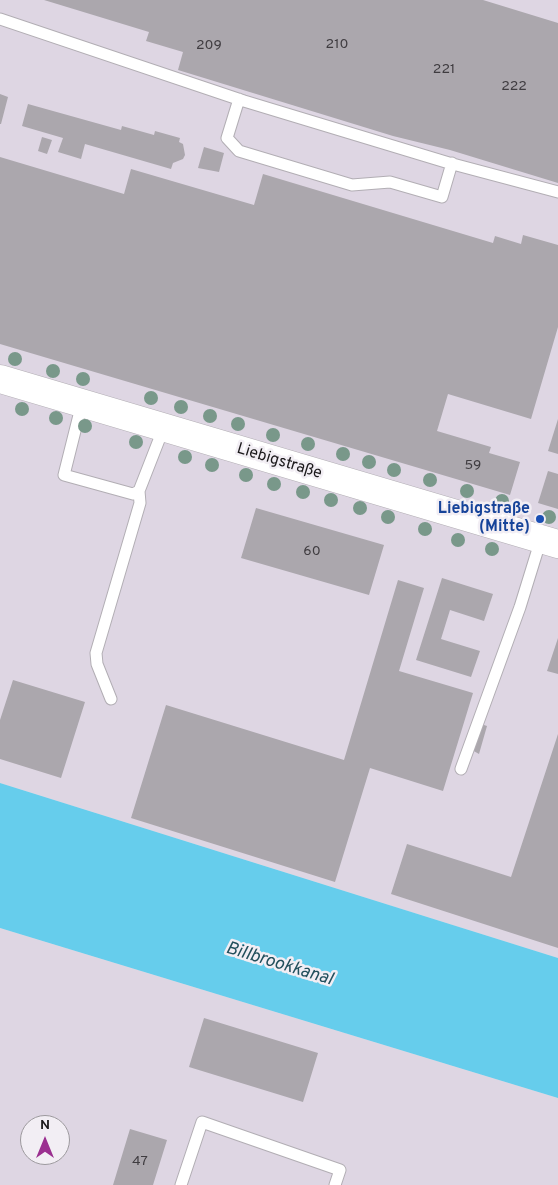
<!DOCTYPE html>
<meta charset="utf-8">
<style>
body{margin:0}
#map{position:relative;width:558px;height:1185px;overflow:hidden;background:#e5e1e7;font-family:Overpass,sans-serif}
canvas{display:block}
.north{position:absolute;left:20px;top:1115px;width:50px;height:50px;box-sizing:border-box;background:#f2eef4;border:1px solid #9c999d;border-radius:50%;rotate:0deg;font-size:14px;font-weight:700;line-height:20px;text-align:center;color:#1b191b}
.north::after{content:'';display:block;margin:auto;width:18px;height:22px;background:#9b2f90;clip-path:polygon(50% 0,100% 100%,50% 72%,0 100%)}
</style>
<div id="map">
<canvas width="558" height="1185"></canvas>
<div class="north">N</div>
</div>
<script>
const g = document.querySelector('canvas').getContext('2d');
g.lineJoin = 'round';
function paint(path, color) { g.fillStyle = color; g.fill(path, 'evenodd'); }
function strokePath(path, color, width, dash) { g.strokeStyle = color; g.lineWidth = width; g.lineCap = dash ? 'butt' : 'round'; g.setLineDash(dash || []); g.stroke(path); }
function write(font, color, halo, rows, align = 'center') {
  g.font = font + ' Overpass,sans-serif'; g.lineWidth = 5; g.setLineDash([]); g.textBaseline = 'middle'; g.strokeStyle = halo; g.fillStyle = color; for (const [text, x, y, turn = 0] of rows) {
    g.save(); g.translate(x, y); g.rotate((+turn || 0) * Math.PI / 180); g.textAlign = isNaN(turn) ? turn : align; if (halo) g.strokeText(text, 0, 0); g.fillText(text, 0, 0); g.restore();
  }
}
paint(new Path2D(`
 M 0,0 L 558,0 L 558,958 L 0,783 Z
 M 0,928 L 558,1098 L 558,1185 L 0,1185 ZM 30,1125 L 60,1125 L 60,1155 L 30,1155 Z`), '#ded6e3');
paint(new Path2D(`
 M 0,783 L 558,958 L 558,1098 L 0,928 Z`), '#66cdec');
paint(new Path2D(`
 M 44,0 L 483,0 L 558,23 L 558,183 L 450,150 L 393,136 L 178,70 L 183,52 L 146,41 L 149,32 Z
 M 0,94 L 8,97 L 1,124 L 0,124 Z
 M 28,104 L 121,130 L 122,126 L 154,135 L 155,131 L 180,138 L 179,142 L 183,144 L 185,155 L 183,159 L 173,163 L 171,169 L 85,144 L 81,159 L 58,152 L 63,138 L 22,126 Z
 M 42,137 L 52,140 L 47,154 L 38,151 Z
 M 204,147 L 224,153 L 219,172 L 198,168 Z
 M 0,157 L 124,194 L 131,169 L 254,205 L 263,174 L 493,243 L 495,236 L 521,244 L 523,235 L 558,245 L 558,327 L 531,419 L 448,394 L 437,431 L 491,447 L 489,453 L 520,462 L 510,495 L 0,344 Z
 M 558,419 L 558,454 L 548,451 Z
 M 548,471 L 558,474 L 558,509 L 538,503 Z
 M 256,508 L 384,545 L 369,595 L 241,558 Z
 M 442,578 L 493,594 L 484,621 L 450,610 L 441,639 L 480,651 L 471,677 L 416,660 Z
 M 398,580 L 424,588 L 399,671 L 473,693 L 443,791 L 370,768 L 335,882 L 131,818 L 166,705 L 344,760 Z
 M 558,638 L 558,674 L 547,671 Z
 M 13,680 L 85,702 L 61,778 L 0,759 L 0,720 Z
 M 481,724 L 487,726 L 479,754 L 472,750 Z
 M 558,734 L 558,948 L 391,894 L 407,844 L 511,877 Z
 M 204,1018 L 318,1053 L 303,1102 L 189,1067 Z
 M 130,1129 L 167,1140 L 153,1185 L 113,1185 Z`), '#aba7ad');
const service = new Path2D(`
 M 0,19 L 244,101 L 449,163 L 558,192
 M 239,99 L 227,138 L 239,151 L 352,185 L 390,182 L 442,197 L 452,163
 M 82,403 L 64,475 L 133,494 L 139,491 L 164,427
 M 111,699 L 97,664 L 96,653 L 140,503 L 139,491
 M 461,769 L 520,607 L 541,539
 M 181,1185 L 202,1122 L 340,1170 L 335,1185`);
const secondary = new Path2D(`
 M 0,379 L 558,544`);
strokePath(service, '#b2aeb4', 13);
strokePath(secondary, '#b2aeb4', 29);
strokePath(service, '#fff', 11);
strokePath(secondary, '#fff', 28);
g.fillStyle = '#79988a';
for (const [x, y] of [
 [15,359],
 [53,371],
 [83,379],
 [151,398],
 [181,407],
 [22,409],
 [210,416],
 [56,418],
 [238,424],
 [85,426],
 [273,435],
 [136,442],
 [308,444],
 [343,454],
 [185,457],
 [369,462],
 [212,465],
 [394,470],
 [246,475],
 [430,480],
 [274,484],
 [467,491],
 [303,492],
 [331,500],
 [502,501],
 [360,508],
 [388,517],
 [549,517],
 [425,529],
 [458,540],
 [492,549]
]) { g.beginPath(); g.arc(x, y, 7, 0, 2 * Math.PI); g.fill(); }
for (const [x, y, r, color] of [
 [540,519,5,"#1a4fb4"]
]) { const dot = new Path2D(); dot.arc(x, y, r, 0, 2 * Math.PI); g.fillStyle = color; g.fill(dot); strokePath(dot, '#f2eef4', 2); }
write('14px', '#3f3c40', null, [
 ["210",337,45],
 ["209",209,46],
 ["221",444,70],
 ["222",514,87],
 ["59",473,466],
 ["60",312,552],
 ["47",140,1162]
]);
write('16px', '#1b191b', '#f2eef4', [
 ["Liebigstraße",279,462,17]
]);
write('bold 16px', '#164399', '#f2eef4', [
 ["Liebigstraße",530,510],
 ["(Mitte)",530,528]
], 'right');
write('italic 18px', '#224f5c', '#f2eef4', [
 ["Billbrookkanal",279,965,17]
]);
</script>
